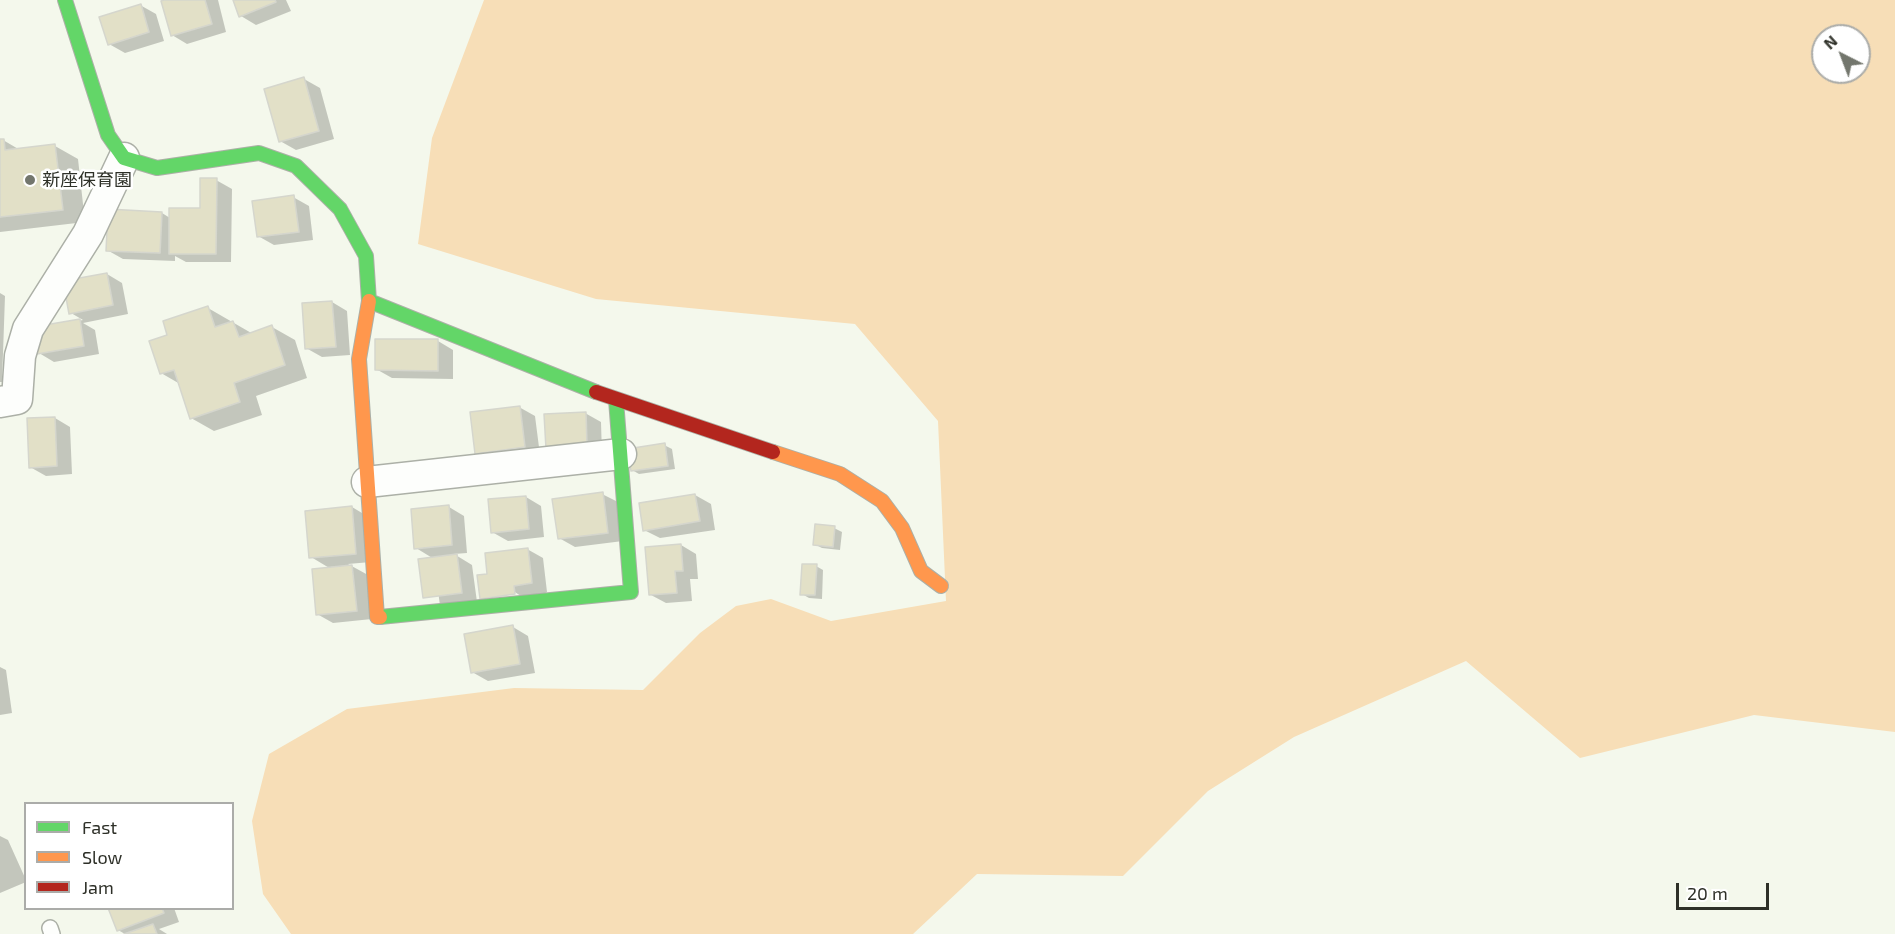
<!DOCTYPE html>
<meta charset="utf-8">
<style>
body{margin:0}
#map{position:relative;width:1895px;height:934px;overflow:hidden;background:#f4f8ec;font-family:"Exo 2",sans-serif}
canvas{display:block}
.legend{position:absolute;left:24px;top:802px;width:210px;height:108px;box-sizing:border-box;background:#fff;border:2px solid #abaca9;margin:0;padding:8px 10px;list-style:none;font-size:18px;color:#2e3028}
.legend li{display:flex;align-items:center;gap:12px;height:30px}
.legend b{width:30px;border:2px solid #abaca9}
.north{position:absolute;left:1811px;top:24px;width:60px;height:60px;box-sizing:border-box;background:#fff;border:2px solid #abaca9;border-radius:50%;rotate:318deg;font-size:16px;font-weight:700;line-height:24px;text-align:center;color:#2e3028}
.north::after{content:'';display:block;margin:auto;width:21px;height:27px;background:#73766d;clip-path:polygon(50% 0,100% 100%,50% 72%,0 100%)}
.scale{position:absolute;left:1676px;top:883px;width:93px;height:27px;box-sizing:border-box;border:3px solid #2e3028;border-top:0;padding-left:8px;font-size:18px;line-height:21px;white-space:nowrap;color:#2e3028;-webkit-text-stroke:4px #fff;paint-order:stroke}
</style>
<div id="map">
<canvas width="1895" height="934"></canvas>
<ul class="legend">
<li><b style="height:8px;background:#63d668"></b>Fast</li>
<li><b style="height:8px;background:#ff974d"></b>Slow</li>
<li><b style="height:8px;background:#b3261e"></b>Jam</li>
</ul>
<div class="north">N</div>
<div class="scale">20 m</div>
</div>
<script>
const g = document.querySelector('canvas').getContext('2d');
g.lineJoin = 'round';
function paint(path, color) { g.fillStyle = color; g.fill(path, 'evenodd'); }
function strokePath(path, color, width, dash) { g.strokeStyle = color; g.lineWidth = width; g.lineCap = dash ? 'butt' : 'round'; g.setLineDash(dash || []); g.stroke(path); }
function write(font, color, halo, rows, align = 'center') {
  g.font = font + ' "Exo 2","Noto Sans JP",sans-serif'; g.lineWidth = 5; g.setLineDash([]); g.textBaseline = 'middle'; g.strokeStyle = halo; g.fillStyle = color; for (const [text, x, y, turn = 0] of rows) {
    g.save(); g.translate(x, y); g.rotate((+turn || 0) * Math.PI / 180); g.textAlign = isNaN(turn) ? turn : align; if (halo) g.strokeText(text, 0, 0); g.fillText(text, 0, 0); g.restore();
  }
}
paint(new Path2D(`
 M 484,0 L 1895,0 L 1895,732 L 1754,715 L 1580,758 L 1466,661 L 1294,737 L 1208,791 L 1123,876 L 977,874 L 913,934 L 291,934 L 263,894 L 252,821 L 269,754 L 347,709 L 514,688 L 643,690 L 700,633 L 736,606 L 771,599 L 831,621 L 946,601 L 938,421 L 855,324 L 596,299 L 418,244 L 432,138 ZM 1823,36 L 1859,36 L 1859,72 L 1823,72 Z`), '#f7deb7');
paint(new Path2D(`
 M 170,0 L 218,0 L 226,32 L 187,44 L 172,35 Z
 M 235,0 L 286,0 L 291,11 L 256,25 L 241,16 Z
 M 140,5 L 156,14 L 164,41 L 125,53 L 109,44 Z
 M 304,79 L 320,88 L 334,139 L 296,150 L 280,141 Z
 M 3,140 L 20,150 L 55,146 L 78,159 L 85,222 L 0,232 L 0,141 Z
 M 216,180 L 232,189 L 231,262 L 186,262 L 175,256 L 175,261 L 123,259 L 107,250 L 162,213 L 170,218 L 201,209 Z
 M 293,197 L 309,206 L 313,240 L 274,245 L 258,236 Z
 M 107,274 L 122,283 L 128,314 L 83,323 L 95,330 L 99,354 L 54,362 L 39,353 L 46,327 L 83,320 L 71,313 Z
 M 0,293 L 5,296 L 2,382 L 0,382 Z
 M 332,302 L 347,311 L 350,355 L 322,357 L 306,348 Z
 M 208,308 L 253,334 L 272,327 L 295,340 L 307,378 L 256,396 L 262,415 L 214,431 L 191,418 L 180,384 L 161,373 L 169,336 Z
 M 438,341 L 453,350 L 453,379 L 392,378 L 376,369 Z
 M 519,407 L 535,416 L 540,455 L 491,462 L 476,453 Z
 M 585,413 L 601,422 L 602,455 L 562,457 Z
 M 55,418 L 70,427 L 72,474 L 46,476 L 30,467 Z
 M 664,445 L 672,449 L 675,469 L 639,474 L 632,470 Z
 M 602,494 L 618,502 L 623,541 L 575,547 L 559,538 Z
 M 695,495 L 711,504 L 715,530 L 660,538 L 644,530 Z
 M 526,497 L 541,506 L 544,537 L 508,541 L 492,532 Z
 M 352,507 L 367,516 L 371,562 L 348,564 L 368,575 L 372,619 L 333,623 L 317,614 L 331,569 L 311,557 Z
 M 449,507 L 464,516 L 467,553 L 454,554 L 472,565 L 477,602 L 440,606 L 434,559 L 416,548 Z
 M 834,528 L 842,532 L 840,550 L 822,548 L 814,544 Z
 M 681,545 L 696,554 L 698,579 L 690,579 L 692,601 L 666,603 L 651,595 Z
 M 527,549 L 543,558 L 547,592 L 530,602 L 489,575 Z
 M 816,566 L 823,570 L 822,599 L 809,598 L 802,594 Z
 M 513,627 L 528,636 L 535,673 L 488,681 L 472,672 Z
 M 0,667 L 6,670 L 12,713 L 0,715 Z
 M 0,836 L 8,840 L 26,880 L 26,882 L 0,893 Z
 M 110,908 L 174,908 L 179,922 L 159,929 L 167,934 L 125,934 L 118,930 Z`), '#0003');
const building = new Path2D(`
 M 164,0 L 205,0 L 212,24 L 171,36 L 161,1 Z
 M 233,0 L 275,0 L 276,2 L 239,17 Z
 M 141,4 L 149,32 L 108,45 L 99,17 Z
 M 304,77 L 319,131 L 279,142 L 264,89 Z
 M 0,139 L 4,139 L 5,150 L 55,144 L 63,210 L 0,217 Z
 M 200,178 L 217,178 L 216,254 L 169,254 L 169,208 L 200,208 Z
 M 294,195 L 299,232 L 257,237 L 252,201 Z
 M 108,209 L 162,212 L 160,253 L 106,251 Z
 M 107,273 L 113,305 L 69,314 L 63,281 Z
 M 332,301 L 336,347 L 305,349 L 302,303 Z
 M 208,306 L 215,327 L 233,321 L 239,337 L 272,325 L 285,365 L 234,383 L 240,402 L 190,419 L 174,370 L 160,374 L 149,341 L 167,335 L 163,321 Z
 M 80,319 L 84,346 L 37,354 L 35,339 L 45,325 Z
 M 375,339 L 438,339 L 438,371 L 375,370 Z
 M 520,406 L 525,447 L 475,454 L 470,412 Z
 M 586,412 L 587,447 L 546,449 L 544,414 Z
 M 55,417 L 57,466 L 29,468 L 27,418 Z
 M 665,443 L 668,466 L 631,471 L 627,449 Z
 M 603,492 L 608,533 L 558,539 L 552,499 Z
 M 695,494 L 700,521 L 643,531 L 639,503 Z
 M 526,496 L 529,529 L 491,533 L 488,499 Z
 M 449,505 L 452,545 L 414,549 L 411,509 Z
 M 352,506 L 356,554 L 309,558 L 305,511 Z
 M 815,524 L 835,526 L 833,547 L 813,545 Z
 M 681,544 L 683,571 L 675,571 L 677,593 L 649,595 L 645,547 Z
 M 528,548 L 532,583 L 514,586 L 515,594 L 480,599 L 477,575 L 487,574 L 485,553 Z
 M 457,554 L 462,593 L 423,598 L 418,559 Z
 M 802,564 L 817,564 L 815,595 L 800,595 Z
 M 352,565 L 357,611 L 316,615 L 312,569 Z
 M 513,625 L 520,664 L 471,673 L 464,634 Z
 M 108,908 L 162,908 L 164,913 L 117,931 Z
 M 153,924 L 157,934 L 124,934 Z`);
paint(building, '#e2e0c7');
strokePath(building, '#d5d6cd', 1.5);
const lane = new Path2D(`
 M 50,928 L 52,934`);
const street = new Path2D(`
 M 0,402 L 17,399 L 20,356 L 28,329 L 88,234 L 124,158
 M 367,482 L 621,454`);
const fast = new Path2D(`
 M 65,0 L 108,135 L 124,158 L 157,168 L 259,153 L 296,166 L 340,209 L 366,256 L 369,301 L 596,392
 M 380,617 L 631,592 L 616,400`);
const slow = new Path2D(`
 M 369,301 L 359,359 L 377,617 L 380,617
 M 773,452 L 840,474 L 882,501 L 902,528 L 921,571 L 941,586`);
const jam = new Path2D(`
 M 596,392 L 773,452`);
strokePath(lane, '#acb0a7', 18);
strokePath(street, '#acb0a7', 33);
strokePath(fast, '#acb0a7', 16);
strokePath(slow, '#acb0a7', 16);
strokePath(jam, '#acb0a7', 16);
strokePath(lane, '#fdfefc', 15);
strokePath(street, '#fdfefc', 30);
strokePath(fast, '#63d668', 14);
strokePath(slow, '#ff974d', 14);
strokePath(jam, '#b3261e', 14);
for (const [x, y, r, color] of [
 [30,180,6,"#73766d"]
]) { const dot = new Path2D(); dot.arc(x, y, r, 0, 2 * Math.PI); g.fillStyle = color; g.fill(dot); strokePath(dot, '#fff', 2); }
write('18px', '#2e3028', '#fff', [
 ["新座保育園",42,180]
], 'left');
</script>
